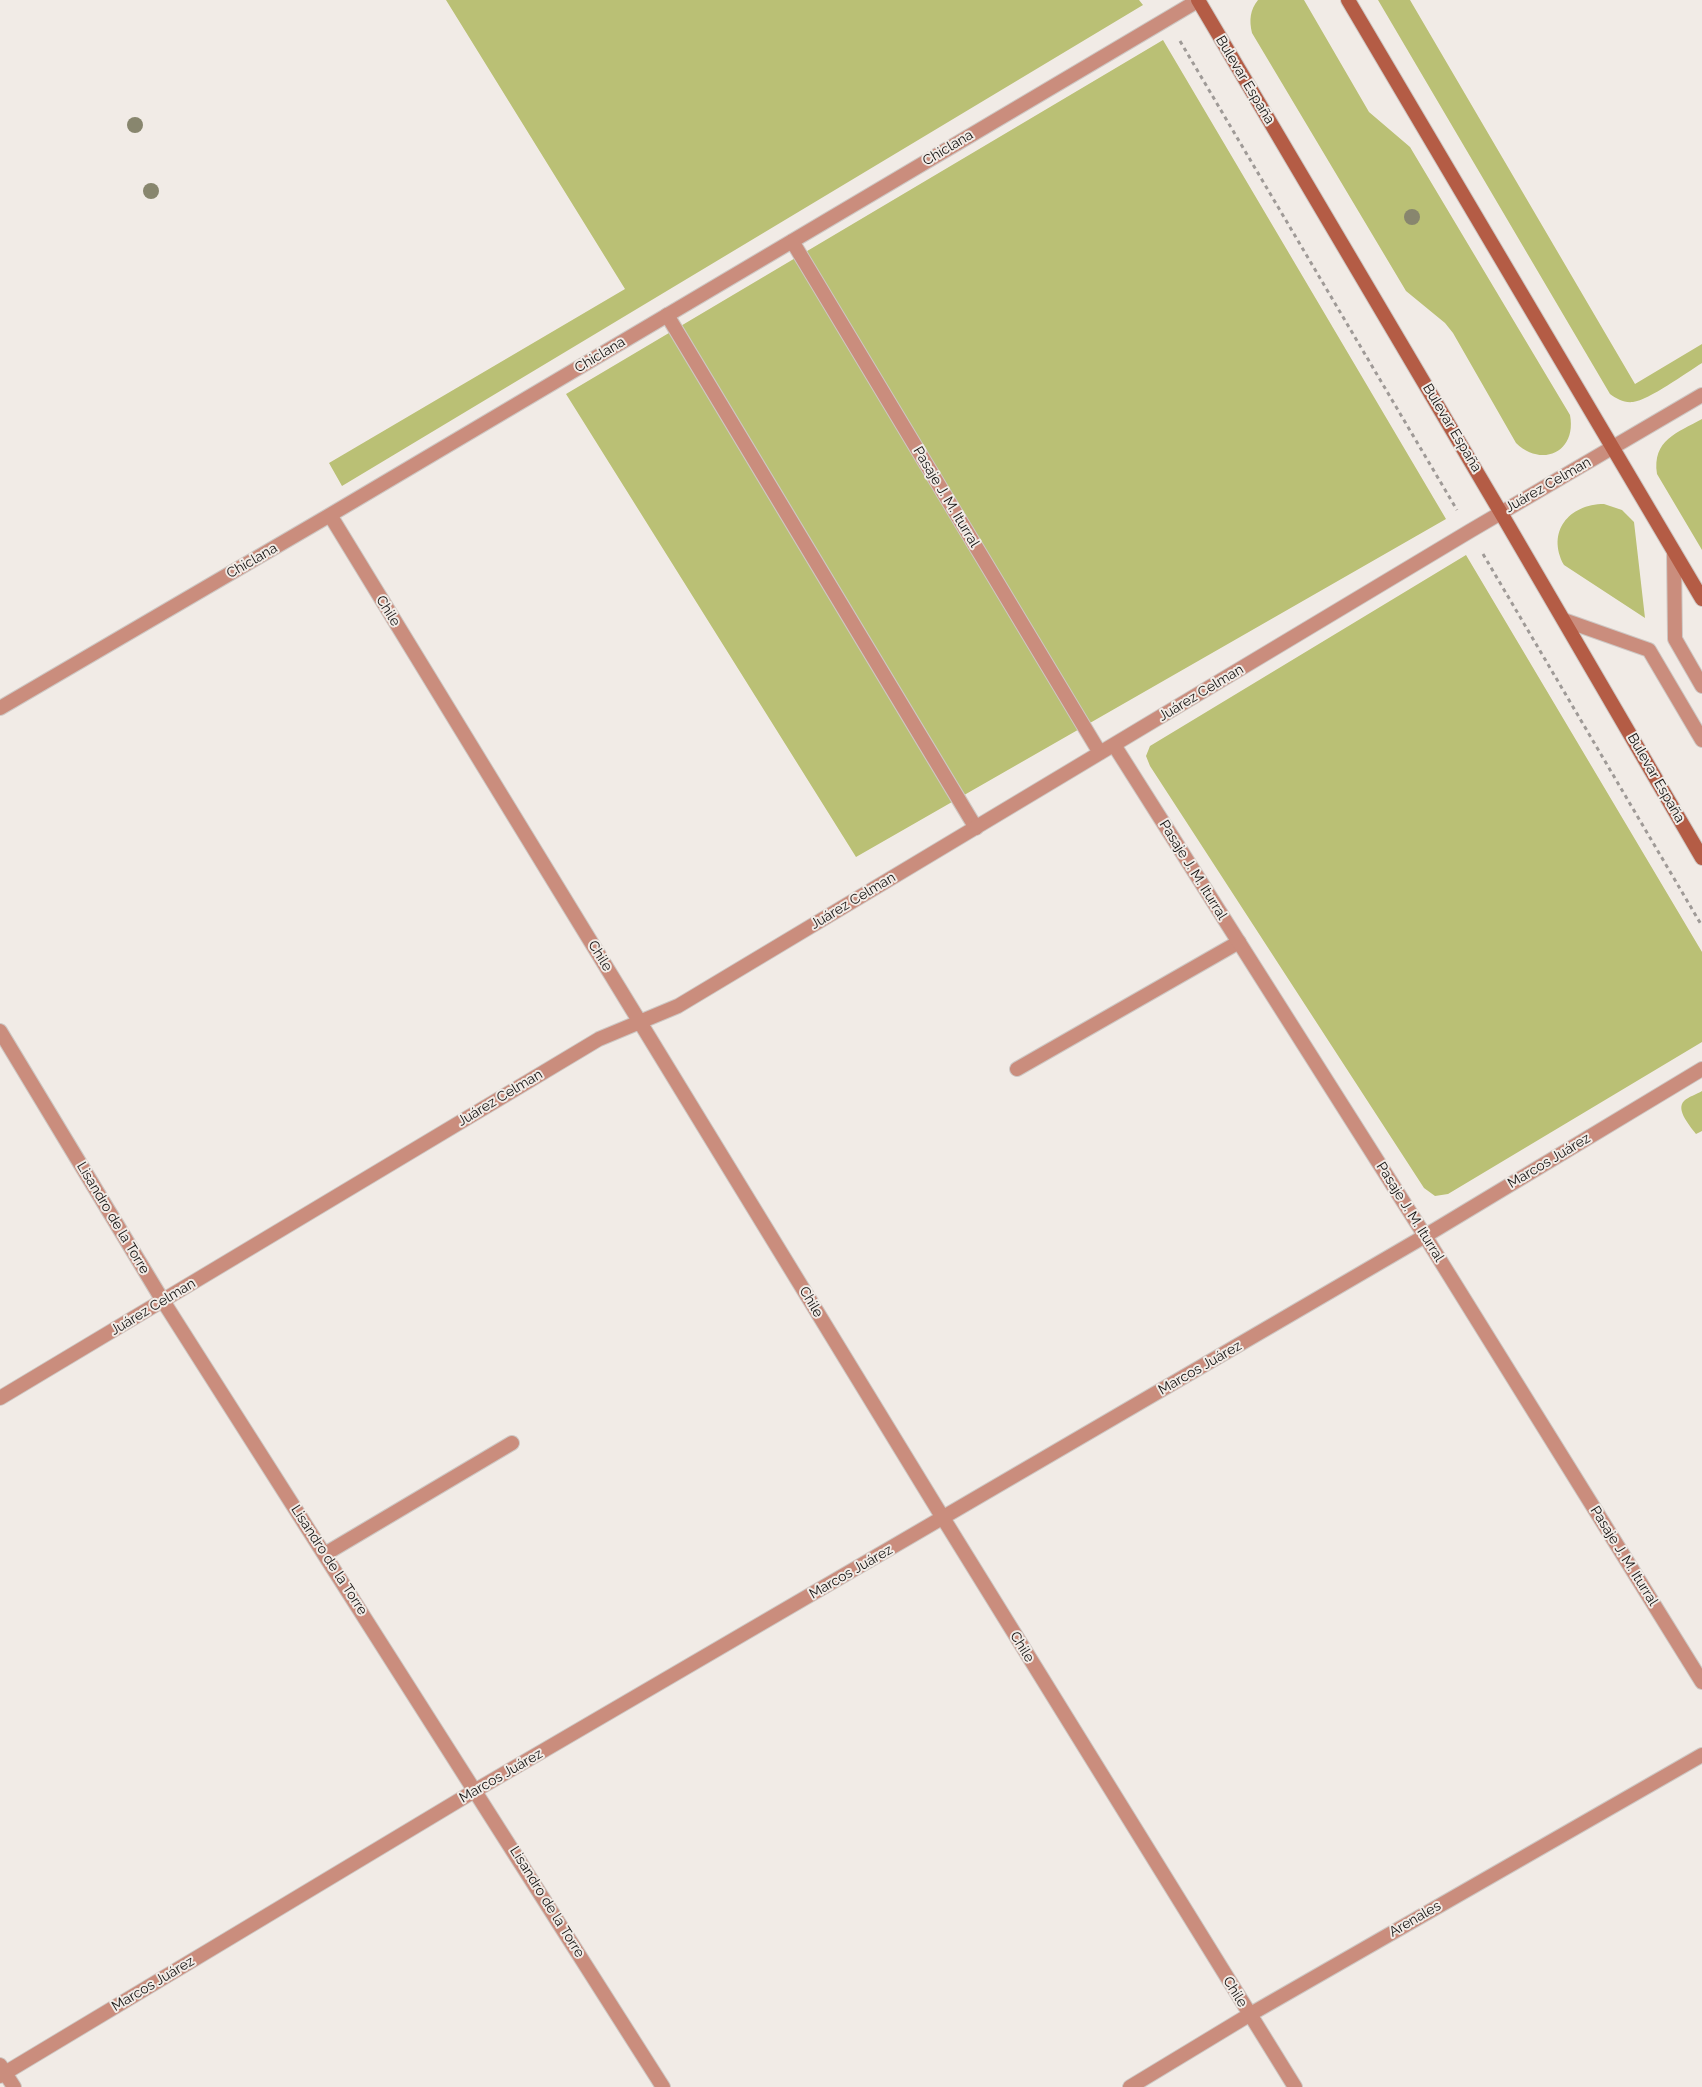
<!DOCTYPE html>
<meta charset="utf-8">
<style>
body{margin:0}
canvas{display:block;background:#f1ebe6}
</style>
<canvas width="1702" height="2087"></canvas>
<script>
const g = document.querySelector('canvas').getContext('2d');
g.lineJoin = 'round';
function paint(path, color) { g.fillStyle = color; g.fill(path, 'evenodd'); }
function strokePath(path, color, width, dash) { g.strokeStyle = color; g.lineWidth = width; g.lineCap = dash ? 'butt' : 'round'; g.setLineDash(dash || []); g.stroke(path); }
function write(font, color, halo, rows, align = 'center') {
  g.font = font + ' Raleway,sans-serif'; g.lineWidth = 4; g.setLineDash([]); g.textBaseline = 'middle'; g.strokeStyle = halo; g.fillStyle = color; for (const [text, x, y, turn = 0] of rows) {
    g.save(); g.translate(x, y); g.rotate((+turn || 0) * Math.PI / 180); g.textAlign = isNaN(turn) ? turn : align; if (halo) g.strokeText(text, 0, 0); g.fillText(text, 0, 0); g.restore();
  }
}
paint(new Path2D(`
 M 446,0 L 1139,0 L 1143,5 L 342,486 L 329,463 L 625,289 Z
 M 1258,0 L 1304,0 L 1369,112 L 1410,147 L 1570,415 C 1577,452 1542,468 1516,443 L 1453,333 L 1445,323 L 1406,291 L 1252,33 C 1249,20 1250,10 1258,0 Z
 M 1378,0 L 1410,0 L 1635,384 L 1702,344 L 1702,363 C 1686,373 1649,400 1633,402 C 1624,403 1617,399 1610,394 Z
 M 1163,40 L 1446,519 L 856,857 L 566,394 Z
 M 1702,419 L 1702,550 L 1657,474 C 1652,440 1677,433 1702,419 Z
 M 1604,504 L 1622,510 L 1634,522 L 1645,618 L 1564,565 C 1546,532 1569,504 1604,504 Z
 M 1466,555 L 1702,952 L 1702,1042 L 1448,1194 L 1435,1196 L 1424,1188 L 1150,766 L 1146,756 L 1150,746 Z
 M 1702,1091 L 1702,1131 L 1696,1134 C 1691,1127 1675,1110 1684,1101 C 1688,1097 1697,1094 1702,1091 Z`), '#bac075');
const service = new Path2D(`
 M 667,315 L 976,828
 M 1674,552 L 1675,639 L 1702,686
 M 1564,620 L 1649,650 L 1702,740
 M 1017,1069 L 1239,942
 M 325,1554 L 512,1443`);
const minor = new Path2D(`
 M 792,241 L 1100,753
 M 330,515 L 943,1518 L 1295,2087
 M 0,708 L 330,515 L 1199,0
 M 1114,745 L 1425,1236 L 1702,1682
 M 0,1031 L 163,1301 L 663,2087
 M 0,1398 L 599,1039 L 678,1006 L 1470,531 L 1702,395
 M 0,2065 L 14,2087
 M 0,2076 L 476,1790 L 1425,1236 L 1702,1069
 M 1130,2087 L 1249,2015 L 1702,1755`);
const secondary = new Path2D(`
 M 1198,0 L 1501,513 L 1702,858
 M 1348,0 L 1702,599`);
strokePath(service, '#cec8c4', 16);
strokePath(minor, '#cec8c4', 16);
strokePath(secondary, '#cec8c4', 16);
strokePath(new Path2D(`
 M 1180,41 L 1457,510
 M 1483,554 L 1702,926`), '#9f9a97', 3, [4, 4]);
strokePath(service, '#ca8d7d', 14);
strokePath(minor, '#ca8d7d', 14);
strokePath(secondary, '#b45c45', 14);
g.fillStyle = '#88866e';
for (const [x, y] of [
 [135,125],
 [151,191],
 [1412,217]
]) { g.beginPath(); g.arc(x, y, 8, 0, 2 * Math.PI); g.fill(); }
write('14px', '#151312', '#f1ebe6', [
 ["Bulevar España",1245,80,59],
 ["Chiclana",948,148,-31],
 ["Chiclana",600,355,-31],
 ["Bulevar España",1452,428,59],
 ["Juárez Celman",1548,485,-30],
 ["Pasaje J. M. Iturral",946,497,59],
 ["Chiclana",252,561,-30],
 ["Chile",388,611,58],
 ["Juárez Celman",1201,693,-31],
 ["Bulevar España",1656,778,60],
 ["Pasaje J. M. Iturral",1193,870,58],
 ["Juárez Celman",853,901,-31],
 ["Chile",600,956,58],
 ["Juárez Celman",500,1098,-31],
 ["Marcos Juárez",1549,1161,-31],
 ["Pasaje J. M. Iturral",1410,1212,58],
 ["Lisandro de la Torre",113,1218,59],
 ["Chile",811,1302,59],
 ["Juárez Celman",153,1307,-31],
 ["Marcos Juárez",1200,1368,-30],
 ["Pasaje J. M. Iturral",1624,1556,58],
 ["Lisandro de la Torre",329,1560,57],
 ["Marcos Juárez",851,1572,-30],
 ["Chile",1022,1647,58],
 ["Marcos Juárez",501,1776,-30],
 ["Lisandro de la Torre",547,1902,58],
 ["Arenales",1415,1919,-30],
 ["Marcos Juárez",153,1984,-31],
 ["Chile",1235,1992,58]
]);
</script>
